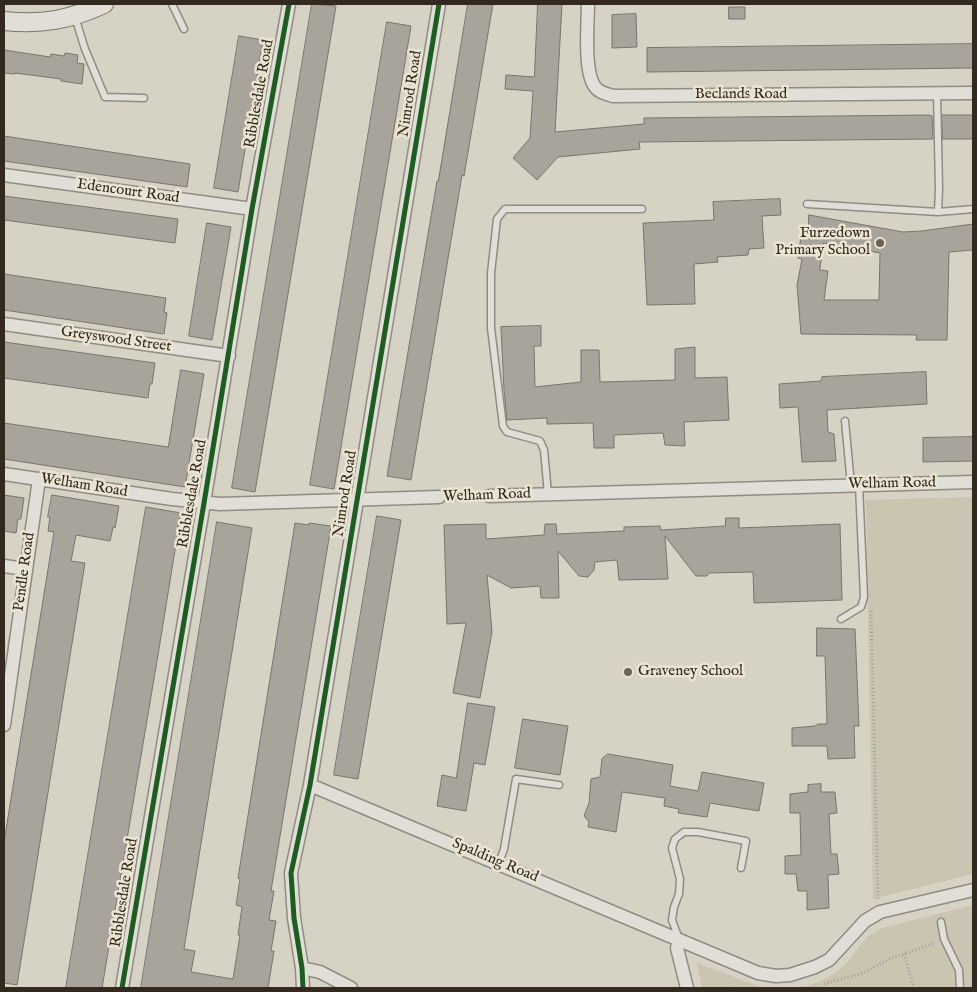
<!DOCTYPE html>
<style>
body{margin:0}
#map{position:relative;width:977px;height:992px;overflow:hidden;background:#d6d2c4;font-family:"IM FELL English",serif}
canvas{display:block}
.frame{position:absolute;inset:0;border:5px solid #34291e;pointer-events:none}
</style>
<div id="map">
<canvas width="977" height="992"></canvas>
<div class="frame"></div>
</div>
<script>
const g = document.querySelector('canvas').getContext('2d');
g.lineJoin = 'round';
function paint(path, color) { g.fillStyle = color; g.fill(path, 'evenodd'); }
function strokePath(path, color, width, dash) { g.strokeStyle = color; g.lineWidth = width; g.lineCap = dash ? 'butt' : 'round'; g.setLineDash(dash || []); g.stroke(path); }
function write(font, color, halo, rows, align = 'center') {
  g.font = font + ' "IM FELL English",serif'; g.lineWidth = 5; g.setLineDash([]); g.textBaseline = 'middle'; g.strokeStyle = halo; g.fillStyle = color; for (const [text, x, y, turn = 0] of rows) {
    g.save(); g.translate(x, y); g.rotate((+turn || 0) * Math.PI / 180); g.textAlign = isNaN(turn) ? turn : align; if (halo) g.strokeText(text, 0, 0); g.fillText(text, 0, 0); g.restore();
  }
}
paint(new Path2D(`
 M 973,497 L 973,874 L 873,899 L 866,500 Z
 M 973,905 L 973,988 L 801,988 L 819,982 L 834,974 L 846,964 L 868,936 L 882,928 Z
 M 697,963 L 763,988 L 702,988 Z`), '#cac4b1');
const building = new Path2D(`
 M 312,4 L 336,6 L 255,492 L 232,488 Z
 M 468,4 L 493,4 L 464,176 L 462,175 L 411,480 L 387,476 L 437,181 L 438,181 Z
 M 538,4 L 562,4 L 555,132 L 644,124 L 644,118 L 929,115 L 932,116 L 933,139 L 639,142 L 640,149 L 558,157 L 537,180 L 513,158 L 530,138 L 533,91 L 505,89 L 506,75 L 534,77 Z
 M 729,7 L 745,7 L 745,19 L 729,19 Z
 M 636,14 L 637,47 L 612,48 L 612,15 Z
 M 387,22 L 411,26 L 334,489 L 310,485 Z
 M 239,36 L 263,40 L 238,192 L 214,188 Z
 M 973,44 L 973,68 L 647,72 L 647,48 Z
 M 4,50 L 50,57 L 51,54 L 64,56 L 65,53 L 78,55 L 77,63 L 84,64 L 82,84 L 61,81 L 61,79 L 15,73 L 15,74 L 4,73 Z
 M 942,115 L 973,115 L 973,139 L 943,139 Z
 M 4,136 L 190,164 L 187,187 L 4,161 Z
 M 4,196 L 178,219 L 175,243 L 4,220 Z
 M 780,199 L 781,215 L 762,216 L 764,248 L 749,249 L 748,255 L 717,257 L 718,262 L 694,264 L 695,304 L 647,305 L 643,223 L 714,220 L 713,202 Z
 M 809,215 L 903,232 L 922,231 L 973,224 L 973,250 L 949,252 L 947,340 L 916,340 L 917,335 L 801,334 L 797,285 L 802,259 L 798,258 L 802,229 L 808,229 ZM 824,243 L 880,253 L 879,300 L 824,300 L 828,271 L 820,270 Z
 M 207,223 L 231,227 L 212,340 L 189,336 Z
 M 4,274 L 166,298 L 164,312 L 167,313 L 164,334 L 4,310 Z
 M 541,326 L 541,346 L 534,346 L 535,387 L 581,382 L 581,350 L 599,350 L 600,382 L 675,380 L 675,349 L 695,347 L 695,378 L 727,377 L 729,420 L 684,422 L 685,446 L 665,445 L 663,433 L 614,435 L 614,448 L 594,448 L 593,423 L 547,424 L 547,418 L 507,420 L 504,390 L 501,327 Z
 M 4,342 L 155,363 L 152,384 L 150,384 L 148,398 L 4,378 Z
 M 181,370 L 204,374 L 185,487 L 4,459 L 4,423 L 168,447 Z
 M 926,372 L 927,404 L 827,410 L 828,432 L 834,434 L 836,461 L 802,462 L 798,407 L 780,408 L 779,384 L 821,381 L 822,377 Z
 M 973,437 L 973,461 L 923,462 L 923,438 Z
 M 4,495 L 24,498 L 21,519 L 18,519 L 16,533 L 4,531 Z
 M 52,495 L 119,506 L 115,528 L 113,527 L 110,541 L 76,535 L 71,561 L 85,563 L 17,985 L 4,983 L 4,842 L 54,532 L 48,531 L 50,517 L 48,517 Z
 M 146,507 L 181,513 L 159,649 L 102,988 L 66,988 Z
 M 377,516 L 401,520 L 358,779 L 334,775 Z
 M 726,518 L 739,518 L 739,528 L 840,524 L 842,600 L 754,603 L 753,572 L 709,573 L 707,576 L 696,576 L 665,536 L 668,579 L 619,580 L 617,560 L 595,562 L 594,570 L 588,577 L 579,576 L 558,551 L 559,598 L 541,598 L 540,586 L 511,588 L 487,575 L 492,632 L 480,698 L 453,693 L 466,623 L 447,624 L 444,525 L 486,524 L 486,539 L 544,535 L 545,524 L 556,524 L 557,534 L 624,531 L 624,527 L 660,526 L 661,530 L 725,526 Z
 M 217,522 L 252,528 L 184,949 L 195,951 L 191,972 L 233,979 L 240,935 L 238,935 L 242,907 L 236,905 L 240,879 L 238,878 L 295,523 L 309,525 L 309,523 L 331,526 L 271,891 L 274,891 L 269,920 L 276,921 L 271,951 L 274,951 L 268,988 L 141,988 Z
 M 817,628 L 855,629 L 859,726 L 854,726 L 855,758 L 828,759 L 827,746 L 792,746 L 792,728 L 815,726 L 818,724 L 827,724 L 825,656 L 817,656 Z
 M 468,703 L 495,707 L 485,765 L 474,763 L 466,811 L 437,806 L 442,775 L 456,778 Z
 M 523,719 L 568,726 L 560,775 L 515,768 Z
 M 608,754 L 673,765 L 670,786 L 698,791 L 702,772 L 764,783 L 759,811 L 710,803 L 707,817 L 678,813 L 679,809 L 664,806 L 665,798 L 622,792 L 616,832 L 588,827 L 589,822 L 584,816 L 589,803 L 591,779 L 600,777 L 602,759 Z
 M 821,784 L 821,792 L 835,792 L 837,813 L 829,814 L 831,854 L 837,854 L 839,874 L 828,875 L 829,908 L 807,910 L 807,891 L 798,891 L 796,874 L 785,874 L 785,856 L 801,855 L 800,813 L 790,813 L 790,794 L 808,792 L 808,785 Z`);
paint(building, '#a8a49b');
strokePath(building, '#79756d', 1);
const lane = new Path2D(`
 M 172,4 L 184,29
 M 75,17 L 85,49 L 105,97 L 144,98
 M 807,204 L 938,212 L 939,189 L 937,93
 M 938,212 L 973,209
 M 845,421 L 851,485
 M 548,494 L 544,450 L 540,441 L 507,432 L 503,426 L 491,328 L 491,273 L 497,219 L 505,209 L 642,209
 M 439,497 L 489,496
 M 841,619 L 861,607 L 864,597 L 859,485
 M 499,863 L 504,849 L 516,779 L 559,785
 M 941,922 L 944,939 L 959,970 L 960,988
 M 679,939 L 672,920 L 674,907 L 679,894 L 680,879 L 672,848 L 675,839 L 684,832 L 698,832 L 746,841 L 741,868`);
const street = new Path2D(`
 M 588,4 C 588,23 583,74 596,88 C 600,93 607,94 613,96 L 973,93
 M 4,175 L 252,209
 M 4,324 L 229,356
 M 4,474 L 172,499 L 220,504 L 439,497
 M 489,496 L 973,482
 M 4,566 L 25,569
 M 4,725 L 39,479
 M 310,785 L 758,973 L 776,976 L 790,975 L 815,967 L 829,960 L 865,921 L 880,912 L 973,890
 M 679,940 L 677,948 L 687,988
 M 302,968 L 320,972 L 351,988
 M 122,988 L 204,503 L 252,209 L 289,4
 M 303,988 L 302,968 L 294,918 L 291,873 L 310,785 L 439,4`);
const secondary = new Path2D(`
 M 4,21 C 42,25 69,20 104,4`);
strokePath(lane, '#908c83', 9);
strokePath(street, '#908c83', 15);
strokePath(secondary, '#79756d', 20);
strokePath(new Path2D(`
 M 871,611 L 878,899
 M 904,954 L 914,988
 M 824,984 L 863,973 L 889,959 L 935,943
 M 727,988 L 736,988`), '#a3a09a', 3, [1, 2.5]);
strokePath(lane, '#e1ded7', 6);
strokePath(street, '#e1ded7', 12);
strokePath(secondary, '#e1ded7', 18);
strokePath(new Path2D(`
 M 122,988 L 204,503 L 252,209 L 289,4
 M 303,988 L 302,968 L 294,918 L 291,873 L 310,785 L 439,4`), '#1b5e20', 5);
for (const [x, y, r, color] of [
 [880,243,5,"#6d6458"],
 [628,672,5,"#6d6458"]
]) { const dot = new Path2D(); dot.arc(x, y, r, 0, 2 * Math.PI); g.fillStyle = color; g.fill(dot); strokePath(dot, '#eae4d3', 2); }
write('15px', '#34291e', '#eae4d3', [
 ["Ribblesdale Road",260,94,-80],
 ["Nimrod Road",411,94,-81],
 ["Beclands Road",741,95],
 ["Edencourt Road",128,192,8],
 ["Greyswood Street",116,340,8],
 ["Welham Road",892,484,-1],
 ["Welham Road",84,486,9],
 ["Ribblesdale Road",193,494,-80],
 ["Nimrod Road",346,494,-81],
 ["Welham Road",487,496,-2],
 ["Pendle Road",25,572,-82],
 ["Spalding Road",495,861,23],
 ["Ribblesdale Road",125,893,-81]
]);
write('15px', '#34291e', '#eae4d3', [
 ["Furzedown",870,234],
 ["Primary School",870,251],
 ["Graveney School",638,672,"left"]
], 'right');
</script>
